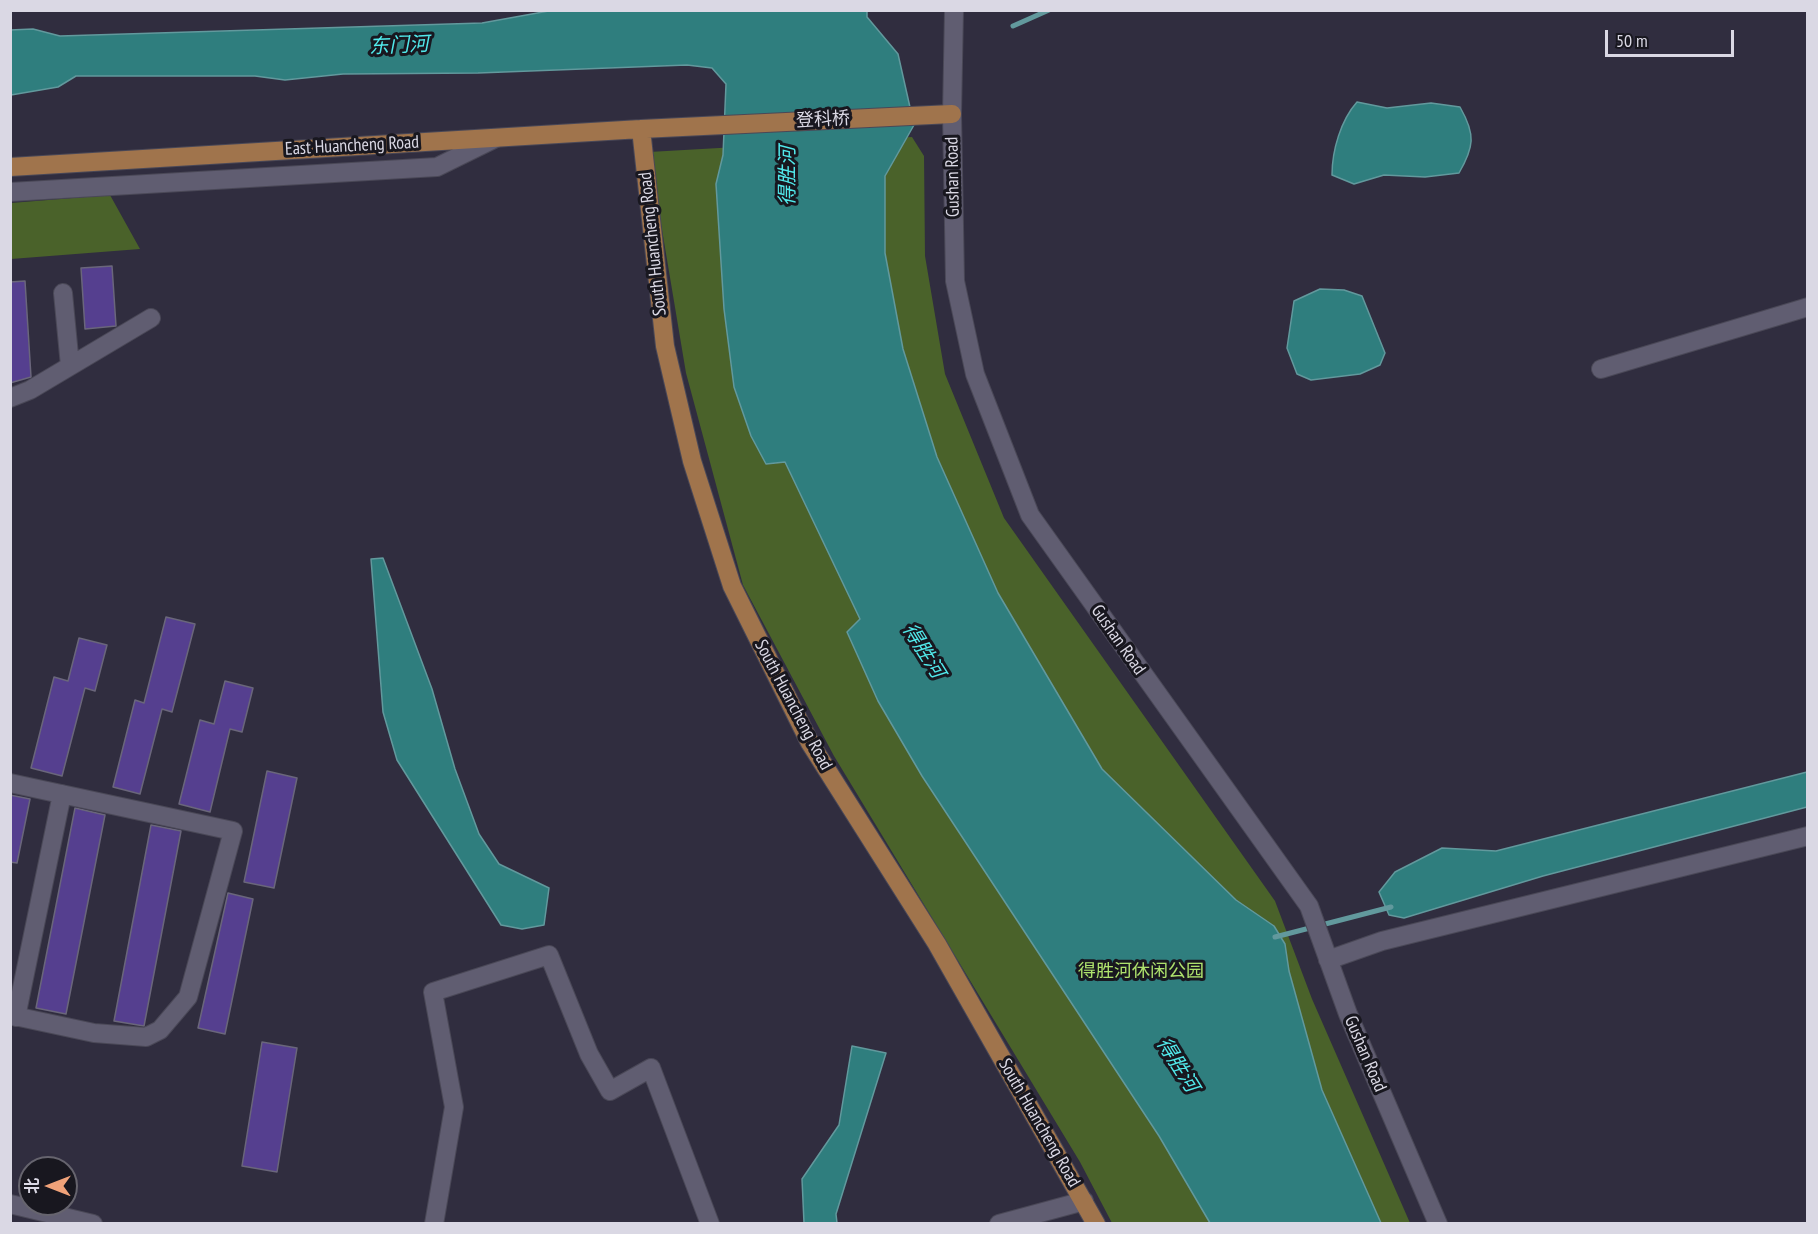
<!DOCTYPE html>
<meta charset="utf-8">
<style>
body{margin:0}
#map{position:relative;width:1818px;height:1234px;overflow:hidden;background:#302d3f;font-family:"PT Sans Narrow","Noto Sans SC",sans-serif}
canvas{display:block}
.frame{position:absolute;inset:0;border:12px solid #dad8e4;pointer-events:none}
.north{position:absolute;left:18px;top:1156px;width:60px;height:60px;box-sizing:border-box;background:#18171f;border:2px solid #66646e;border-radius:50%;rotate:270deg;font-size:16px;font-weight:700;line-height:24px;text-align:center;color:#dad8e4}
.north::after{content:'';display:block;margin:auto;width:21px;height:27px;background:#f0a279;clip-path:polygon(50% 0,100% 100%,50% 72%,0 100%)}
.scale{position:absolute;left:1605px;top:30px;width:129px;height:27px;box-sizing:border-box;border:3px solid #dad8e4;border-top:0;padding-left:8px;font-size:18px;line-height:21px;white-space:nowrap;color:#dad8e4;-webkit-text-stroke:4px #18171f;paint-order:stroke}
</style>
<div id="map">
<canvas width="1818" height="1234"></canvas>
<div class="frame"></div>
<div class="north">北</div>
<div class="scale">50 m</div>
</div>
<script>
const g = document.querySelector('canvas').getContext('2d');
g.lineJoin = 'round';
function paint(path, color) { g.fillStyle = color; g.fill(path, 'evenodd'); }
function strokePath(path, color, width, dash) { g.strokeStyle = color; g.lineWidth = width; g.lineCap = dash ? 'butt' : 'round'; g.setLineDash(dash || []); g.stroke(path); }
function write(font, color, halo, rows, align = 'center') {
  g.font = font + ' "PT Sans Narrow","Noto Sans SC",sans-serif'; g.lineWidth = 6; g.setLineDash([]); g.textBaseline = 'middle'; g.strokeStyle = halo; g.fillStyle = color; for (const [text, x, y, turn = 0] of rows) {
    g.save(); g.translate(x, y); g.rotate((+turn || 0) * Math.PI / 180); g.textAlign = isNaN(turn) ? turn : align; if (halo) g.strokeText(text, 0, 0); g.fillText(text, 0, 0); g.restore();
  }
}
paint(new Path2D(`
 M 912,137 L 924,156 L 925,256 L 945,374 L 1004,518 L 1275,901 L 1312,999 L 1410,1223 L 1112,1223 L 1080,1162 L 834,756 L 743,585 L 686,373 L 649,152 Z
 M 110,195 L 140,249 L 11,259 L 11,203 Z`), '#4a622a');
const water = new Path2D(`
 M 554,10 L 867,11 L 867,17 L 898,54 L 914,125 L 885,176 L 885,253 L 903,349 L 937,457 L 998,593 L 1102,769 L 1236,900 L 1274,926 L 1285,944 L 1289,971 L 1322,1090 L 1381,1223 L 1210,1223 L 1159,1136 L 922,776 L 878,701 L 847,632 L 860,619 L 785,462 L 766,464 L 751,436 L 734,387 L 724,309 L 716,184 L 723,155 L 726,84 L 712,68 L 687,65 L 478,73 L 343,74 L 285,80 L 255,76 L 76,76 L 58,87 L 11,95 L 10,30 L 33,29 L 60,36 L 482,23 Z
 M 1357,102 L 1387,108 L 1431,103 L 1460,107 C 1476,135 1474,147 1459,173 L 1425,177 L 1384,175 L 1354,184 L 1332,175 C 1332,150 1341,120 1357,102 Z
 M 1320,289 L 1344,290 L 1362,296 L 1385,353 L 1380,365 L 1360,374 L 1311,380 L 1297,374 L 1287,348 L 1294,301 Z
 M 383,558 L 432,689 L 455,769 L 479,834 L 499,864 L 549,888 L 544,925 L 522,929 L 501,925 L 397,760 L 383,712 L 371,559 Z
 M 1807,772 L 1807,807 L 1543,876 L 1404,918 L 1389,915 L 1379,892 L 1395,872 L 1442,848 L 1496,851 Z
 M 852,1046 L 886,1053 L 836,1214 L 837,1223 L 804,1223 L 802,1179 L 839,1125 Z`);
paint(water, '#2f7e7e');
strokePath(water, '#62999d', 1.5);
strokePath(new Path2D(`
 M 1013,26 L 1049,10
 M 1275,937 L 1391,907`), '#62999d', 5);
const building = new Path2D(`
 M 112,266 L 116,326 L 85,329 L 81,268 Z
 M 25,281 L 31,377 L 10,383 L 10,282 Z
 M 166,617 L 195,624 L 172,712 L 162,709 L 140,794 L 113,787 L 135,700 L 144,703 Z
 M 79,638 L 107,645 L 95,691 L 85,688 L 62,776 L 31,768 L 54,677 L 68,681 Z
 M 225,681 L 253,688 L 242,732 L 230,729 L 210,812 L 179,804 L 200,720 L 214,724 Z
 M 267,771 L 297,778 L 274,888 L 244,882 Z
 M 10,795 L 30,799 L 17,863 L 10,862 Z
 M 75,808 L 105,815 L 66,1014 L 36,1008 Z
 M 151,825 L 181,831 L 144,1026 L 114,1021 Z
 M 228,893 L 253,899 L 225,1034 L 198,1028 Z
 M 262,1042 L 297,1048 L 277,1172 L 242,1166 Z`);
paint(building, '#553f8f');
strokePath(building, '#6a667b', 1.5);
const minor = new Path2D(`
 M 954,10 L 952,114 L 955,281 L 975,374 L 1030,515 L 1309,906 L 1348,1014 L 1438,1224
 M 10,192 L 437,167 L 496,138
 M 63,293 L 70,366
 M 1601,369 L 1808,307
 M 10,398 L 30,390 L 151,318
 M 10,783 L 233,831 L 188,997 L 160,1030 L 146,1037 L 94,1033 L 10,1015
 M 1328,960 L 1382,941 L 1808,836
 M 16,1017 L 62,794
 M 10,1204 L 93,1224
 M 434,1224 L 454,1107 L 433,992 L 549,955 L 589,1054 L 610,1091 L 651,1068 L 710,1224
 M 999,1224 L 1084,1201`);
const major = new Path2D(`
 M 641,129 L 665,346 L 692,461 L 732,586 L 810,743 L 937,944 L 1096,1224
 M 10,167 L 641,129 L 952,114`);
strokePath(minor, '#4a4857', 20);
strokePath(major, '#4a4857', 20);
strokePath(minor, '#605d71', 18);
strokePath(major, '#a0744c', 18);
write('18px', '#dad8e4', '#18171f', [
 ["登科桥",823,120,-3],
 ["East Huancheng Road",352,146,-3],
 ["Gushan Road",953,177,-91],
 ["South Huancheng Road",653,244,-96],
 ["Gushan Road",1118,640,55],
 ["South Huancheng Road",793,705,62],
 ["Gushan Road",1365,1054,67],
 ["South Huancheng Road",1039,1123,60]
]);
write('18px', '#aee26d', '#18171f', [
 ["得胜河休闲公园",1141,972]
]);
write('italic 20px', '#51e8ea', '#18171f', [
 ["东门河",399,46,-3],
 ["得胜河",788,176,-90],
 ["得胜河",923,651,58],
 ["得胜河",1177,1065,58]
]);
</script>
